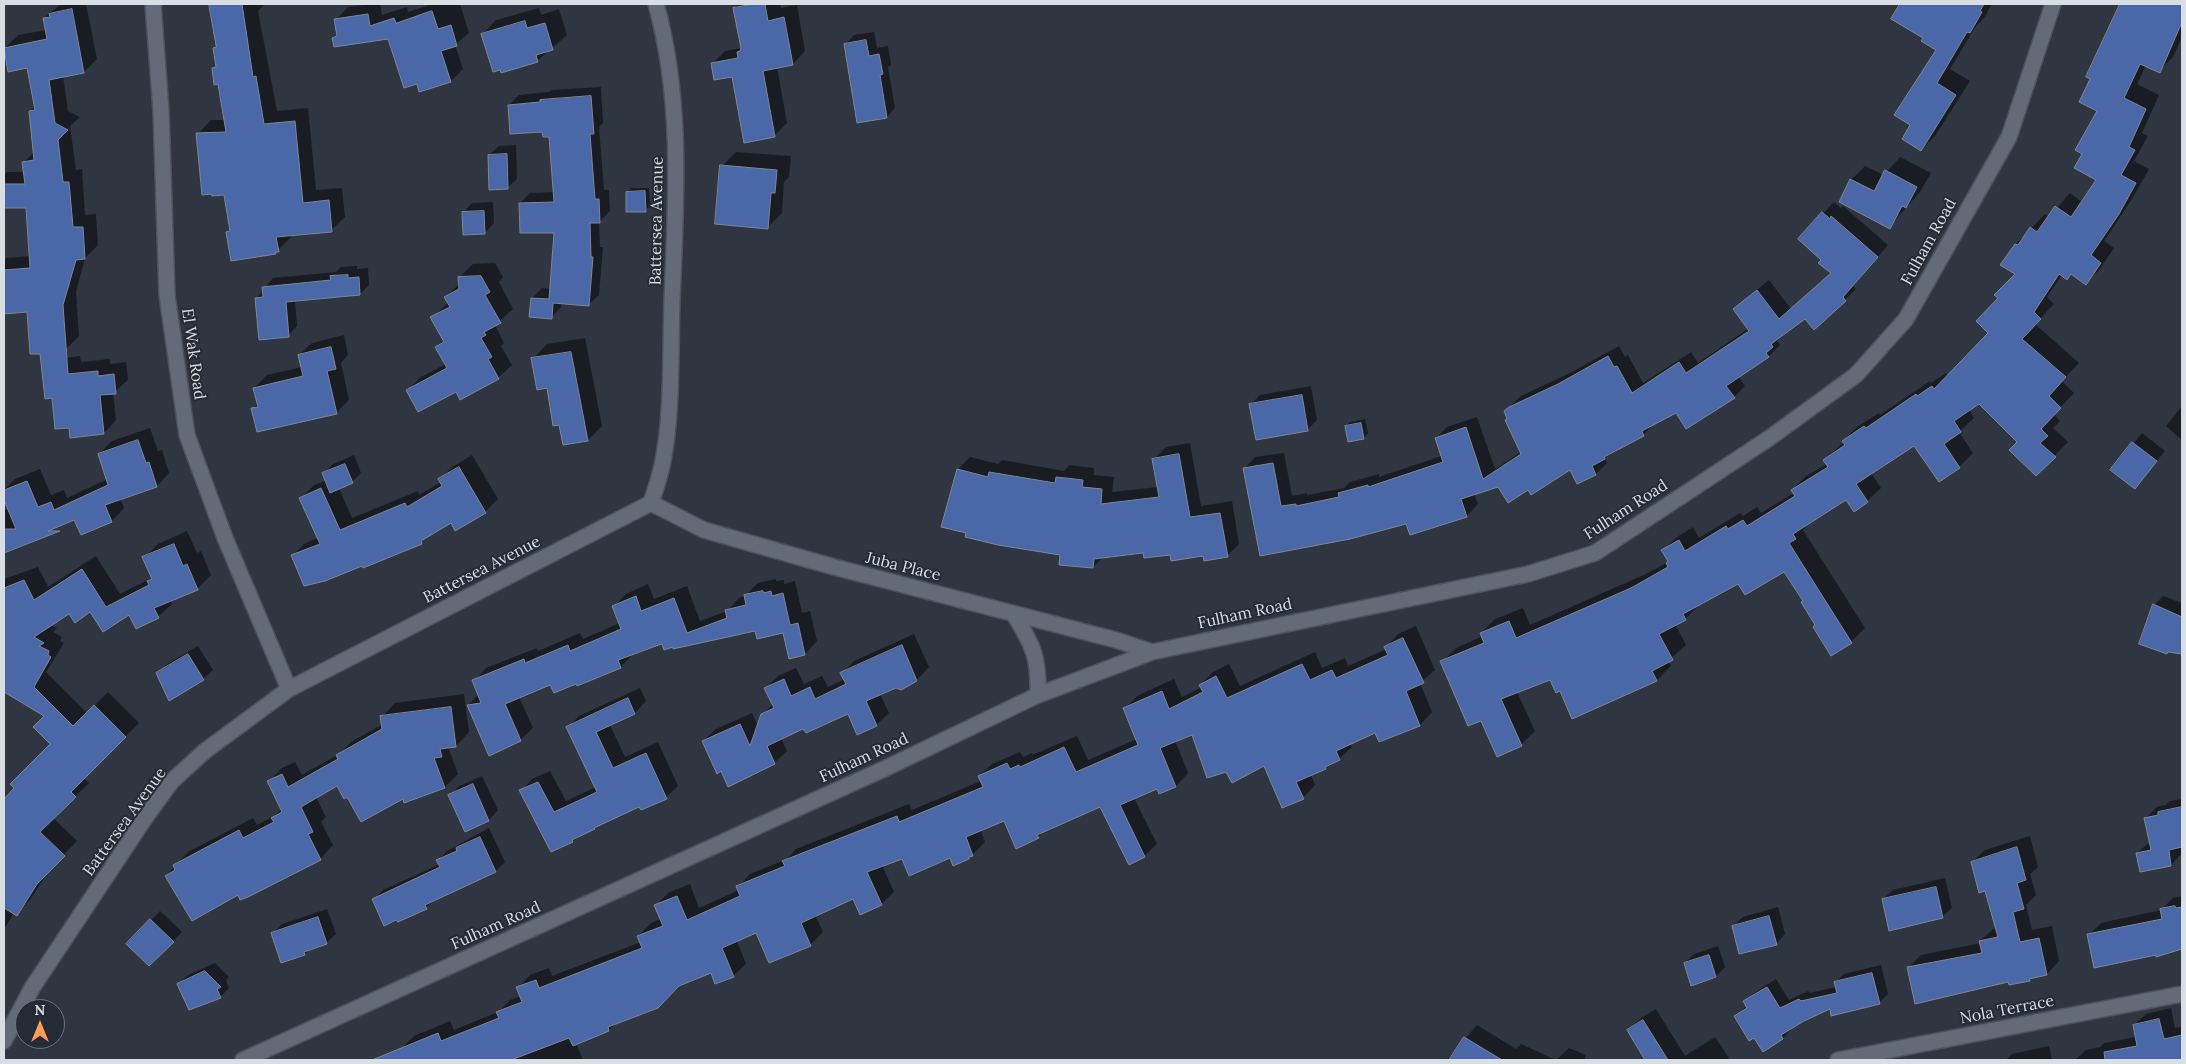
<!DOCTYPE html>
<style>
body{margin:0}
#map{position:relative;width:2186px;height:1064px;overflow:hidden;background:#2f3541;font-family:Lora,serif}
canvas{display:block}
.frame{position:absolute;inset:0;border:5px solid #d9dde4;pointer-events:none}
.north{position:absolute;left:15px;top:999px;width:50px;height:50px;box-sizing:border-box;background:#252b36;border:1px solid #6d727c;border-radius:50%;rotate:0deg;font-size:14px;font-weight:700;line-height:20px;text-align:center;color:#d9dde4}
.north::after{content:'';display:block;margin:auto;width:18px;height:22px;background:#fd9c56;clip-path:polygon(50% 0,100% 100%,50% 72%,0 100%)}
</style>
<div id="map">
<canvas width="2186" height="1064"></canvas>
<div class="frame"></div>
<div class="north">N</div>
</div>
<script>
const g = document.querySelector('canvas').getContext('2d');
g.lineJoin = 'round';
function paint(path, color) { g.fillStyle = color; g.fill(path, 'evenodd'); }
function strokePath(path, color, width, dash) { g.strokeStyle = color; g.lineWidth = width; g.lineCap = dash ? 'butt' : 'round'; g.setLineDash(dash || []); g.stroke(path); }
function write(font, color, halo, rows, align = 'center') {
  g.font = font + ' Lora,serif'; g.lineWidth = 4; g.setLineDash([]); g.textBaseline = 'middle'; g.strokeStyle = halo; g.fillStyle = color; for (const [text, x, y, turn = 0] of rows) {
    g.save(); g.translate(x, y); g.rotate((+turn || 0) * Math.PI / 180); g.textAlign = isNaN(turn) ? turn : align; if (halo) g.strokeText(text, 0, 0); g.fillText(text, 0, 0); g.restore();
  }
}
paint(new Path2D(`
 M 61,4 L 86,4 L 97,59 L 84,72 L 63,76 L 68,111 L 80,117 L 70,126 L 76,170 L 82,169 L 85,215 L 96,214 L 98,245 L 85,258 L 76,292 L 79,336 L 66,349 L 31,350 L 28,311 L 4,313 L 4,261 L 6,258 L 31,256 L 27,207 L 4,207 L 4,175 L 7,172 L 24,172 L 23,163 L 34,152 L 30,111 L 36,106 L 28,67 L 5,48 L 18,35 L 46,30 L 44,18 Z
 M 210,4 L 265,4 L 258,11 L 277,111 L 308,108 L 316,190 L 342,188 L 345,217 L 331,230 L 291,234 L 291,237 L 275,253 L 228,232 L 231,229 L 225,194 L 198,134 L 211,120 L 225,120 L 219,83 L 213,68 L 217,65 L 214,48 L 217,46 Z
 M 373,4 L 380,4 L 382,15 L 407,7 L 408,12 L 433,4 L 460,4 L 469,33 L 455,45 L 463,69 L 451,81 L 417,82 L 389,38 L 333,38 L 338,34 L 336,20 L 348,7 Z
 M 739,4 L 780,4 L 781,8 L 797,5 L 805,51 L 793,64 L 777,67 L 787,123 L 775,135 L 733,75 L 712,64 L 725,51 L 742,48 L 734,8 Z
 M 1902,4 L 1992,4 L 1984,18 L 1976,26 L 1950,69 L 1970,81 L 1935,136 L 1921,150 L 1912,125 L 1937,49 L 1925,38 L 1893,19 Z
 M 2136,4 L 2182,4 L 2182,37 L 2173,57 L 2159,71 L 2146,65 L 2137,84 L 2159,95 L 2142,133 L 2148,136 L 2134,161 L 2149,169 L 2132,199 L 2104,241 L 2114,248 L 2100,269 L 2086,283 L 2072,273 L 2062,275 L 2047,297 L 2054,304 L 2035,324 L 2079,363 L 2062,381 L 2074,393 L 2054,414 L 2060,421 L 2053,428 L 2068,442 L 2036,475 L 2019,442 L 1979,403 L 1969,410 L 1974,418 L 1959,432 L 1973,453 L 1959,467 L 1915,444 L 1871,473 L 1881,488 L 1867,501 L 1847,499 L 1808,523 L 1809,524 L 1803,530 L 1865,628 L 1851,642 L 1817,625 L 1785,570 L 1739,582 L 1699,605 L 1685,619 L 1675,624 L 1686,645 L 1668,661 L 1671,666 L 1657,680 L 1561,690 L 1550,679 L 1517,692 L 1535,731 L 1521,745 L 1482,719 L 1442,662 L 1456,648 L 1483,636 L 1481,633 L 1495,619 L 1523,608 L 1530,625 L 1646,574 L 1668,562 L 1663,550 L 1677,537 L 1693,527 L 1699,538 L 1740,513 L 1743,516 L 1757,507 L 1761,513 L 1794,493 L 1792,490 L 1806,476 L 1827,464 L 1824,460 L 1844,442 L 1843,441 L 1857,427 L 1879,413 L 1880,415 L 1930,381 L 1931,383 L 1946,373 L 1948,376 L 1990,333 L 1999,298 L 2017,274 L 2002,264 L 2016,244 L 2045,214 L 2049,217 L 2070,193 L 2082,202 L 2097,179 L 2084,154 Z
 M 539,8 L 541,15 L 559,9 L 567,35 L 537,61 L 482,35 L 496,20 Z
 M 874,32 L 877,48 L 888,46 L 891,65 L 888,67 L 895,108 L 887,117 L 846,44 L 854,35 Z
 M 601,87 L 603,123 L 599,127 L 604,190 L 609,190 L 610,211 L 599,222 L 600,247 L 603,247 L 599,295 L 588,305 L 562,302 L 561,307 L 551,318 L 532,298 L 542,288 L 551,289 L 556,232 L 520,203 L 530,193 L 555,192 L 550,136 L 509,105 L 519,95 L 549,92 L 552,90 Z
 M 516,145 L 517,179 L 507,188 L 489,155 L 499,146 Z
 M 736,152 L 791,156 L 789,177 L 784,182 L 782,213 L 768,227 L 722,166 Z
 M 1900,157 L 1931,173 L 1920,192 L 1889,227 L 1851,180 L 1865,166 L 1884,175 Z
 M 631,188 L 649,188 L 650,206 L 645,210 L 627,193 Z
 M 493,202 L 494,223 L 485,233 L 463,213 L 472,203 Z
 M 1834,202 L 1841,208 L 1843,206 L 1888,245 L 1853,286 L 1856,289 L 1845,300 L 1805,317 L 1777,341 L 1780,345 L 1769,356 L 1738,376 L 1745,386 L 1734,397 L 1676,411 L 1654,424 L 1643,435 L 1604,458 L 1607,463 L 1596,474 L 1578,483 L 1570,468 L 1528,489 L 1498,486 L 1474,494 L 1478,504 L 1467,516 L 1411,534 L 1407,523 L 1260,554 L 1244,469 L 1255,457 L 1284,453 L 1292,496 L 1307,493 L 1307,495 L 1344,488 L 1350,482 L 1379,474 L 1379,477 L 1442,456 L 1436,438 L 1447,427 L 1477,417 L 1495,469 L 1521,452 L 1505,411 L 1521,396 L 1570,373 L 1619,346 L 1625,357 L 1628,355 L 1643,383 L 1691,352 L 1698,363 L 1749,328 L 1734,309 L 1769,280 L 1791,309 L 1832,273 L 1823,260 L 1799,239 Z
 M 495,263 L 503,277 L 499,282 L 513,309 L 495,325 L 504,343 L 501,346 L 512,365 L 498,378 L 456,390 L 408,390 L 421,377 L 446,364 L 437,347 L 444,340 L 432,318 L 449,302 L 446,297 L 460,283 L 460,277 L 473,264 Z
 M 357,266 L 357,269 L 368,268 L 369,285 L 360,294 L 295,300 L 297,326 L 288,336 L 256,299 L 273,278 L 336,272 L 341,267 Z
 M 344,335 L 348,355 L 341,363 L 349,400 L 336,413 L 253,409 L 258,403 L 254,388 L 267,375 L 302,367 L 299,355 L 312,343 Z
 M 585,338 L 602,426 L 588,440 L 560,423 L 548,387 L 533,359 L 547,344 Z
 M 80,356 L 81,362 L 110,359 L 110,364 L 126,362 L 128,380 L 113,393 L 116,420 L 104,433 L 56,359 Z
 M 1311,386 L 1317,420 L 1308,429 L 1251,404 L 1260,395 Z
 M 2182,406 L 2182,440 L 2166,426 Z
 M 1365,419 L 1368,433 L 1364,438 L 1349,441 L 1346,426 L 1350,422 Z
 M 150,428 L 158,451 L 162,450 L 169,473 L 157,486 L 120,498 L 124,508 L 112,521 L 82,534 L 75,519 L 50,529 L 41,538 L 4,552 L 4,510 L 9,510 L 4,497 L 4,490 L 15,479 L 40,469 L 51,495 L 64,490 L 67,498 L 108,479 L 99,454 L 112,441 Z
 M 2142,433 L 2165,451 L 2135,487 L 2112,470 Z
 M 1190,443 L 1201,506 L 1232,501 L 1239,544 L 1227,556 L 1144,552 L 1104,556 L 1093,567 L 1061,554 L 943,526 L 958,469 L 970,457 L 998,464 L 1002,460 L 1064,471 L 1069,465 L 1094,468 L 1094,475 L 1114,477 L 1112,492 L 1158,487 L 1154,459 L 1166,447 Z
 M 354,455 L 361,473 L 352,482 L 339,488 L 352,518 L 418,491 L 419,495 L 441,482 L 440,479 L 452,467 L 472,455 L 498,499 L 485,512 L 456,529 L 452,522 L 428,535 L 421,542 L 363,564 L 293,555 L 305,543 L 318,538 L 301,498 L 314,485 L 327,480 L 324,473 L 333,464 Z
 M 187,531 L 197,553 L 201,551 L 211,575 L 197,589 L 170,600 L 172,604 L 158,617 L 130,613 L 91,611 L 69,612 L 50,625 L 57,628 L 53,632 L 62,637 L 60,641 L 64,643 L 46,672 L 87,713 L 108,692 L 139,723 L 84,778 L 89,783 L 53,818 L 77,841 L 50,869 L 30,900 L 17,914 L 14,913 L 4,929 L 4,860 L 8,853 L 4,848 L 4,800 L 52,744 L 46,715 L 4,691 L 4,660 L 10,650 L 12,641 L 4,639 L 4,579 L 38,567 L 48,587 L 96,556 L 120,594 L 152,578 L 144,558 L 158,544 Z
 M 776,579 L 776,581 L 784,580 L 784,584 L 795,581 L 802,613 L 810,611 L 817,641 L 805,654 L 784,632 L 756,630 L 673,645 L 662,643 L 633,654 L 621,667 L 554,691 L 551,684 L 519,697 L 533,728 L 520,740 L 468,705 L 479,694 L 474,681 L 486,668 L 537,648 L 538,651 L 580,633 L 583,639 L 620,623 L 614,607 L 626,594 L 648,584 L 654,599 L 687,586 L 700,621 L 727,611 L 739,598 L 745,596 L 758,583 ZM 503,698 L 520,736 L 518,736 L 501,699 Z
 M 2163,596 L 2182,603 L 2182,652 L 2177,651 L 2154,605 Z
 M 1416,626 L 1435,670 L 1420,683 L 1432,712 L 1420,725 L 1379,741 L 1375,731 L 1350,743 L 1352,747 L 1339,759 L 1311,775 L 1315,785 L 1303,798 L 1264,765 L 1227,771 L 1193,733 L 1175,740 L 1188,773 L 1176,786 L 1159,793 L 1157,788 L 1134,798 L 1157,844 L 1144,856 L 1101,805 L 1046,829 L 1038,837 L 1004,820 L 980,829 L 985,842 L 969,858 L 951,856 L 902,858 L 882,865 L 894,892 L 881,904 L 853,898 L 815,915 L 823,932 L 810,945 L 756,931 L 737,941 L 746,964 L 733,976 L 712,971 L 680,984 L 616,1023 L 609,1030 L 576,1043 L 583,1060 L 406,1060 L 401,1049 L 414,1036 L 450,1021 L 454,1030 L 498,1012 L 510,1000 L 521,996 L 518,988 L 530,975 L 549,968 L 552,976 L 641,942 L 638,936 L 651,923 L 661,919 L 656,905 L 668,893 L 690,884 L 699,908 L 739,890 L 738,887 L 750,874 L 787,859 L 796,849 L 909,804 L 912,810 L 981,781 L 979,776 L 992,764 L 1020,752 L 1023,757 L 1032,753 L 1032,755 L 1077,736 L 1088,760 L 1137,739 L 1125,708 L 1137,696 L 1174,679 L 1182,697 L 1202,687 L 1200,685 L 1213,672 L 1229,664 L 1240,686 L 1315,652 L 1322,668 L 1345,658 L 1348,666 L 1387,649 L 1386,647 L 1398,634 Z
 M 914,634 L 929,667 L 917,680 L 901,689 L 896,687 L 880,694 L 889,713 L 876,725 L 849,712 L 804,727 L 781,738 L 787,751 L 774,763 L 721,770 L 703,741 L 716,729 L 752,713 L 758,726 L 762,715 L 773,704 L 766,688 L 778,676 L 796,668 L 804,684 L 822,676 L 828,687 L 845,679 L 842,674 L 854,661 Z
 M 198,646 L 213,670 L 203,679 L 158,673 L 167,664 Z
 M 640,688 L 646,701 L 635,713 L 610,725 L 625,757 L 658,742 L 678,786 L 666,797 L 642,809 L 640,805 L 598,824 L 573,841 L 551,851 L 521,791 L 532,779 L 550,771 L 566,801 L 596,787 L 568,727 L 579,716 Z
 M 464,694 L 469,732 L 456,746 L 449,749 L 458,774 L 445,787 L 405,802 L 403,797 L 347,796 L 337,784 L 316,797 L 326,817 L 321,822 L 333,845 L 320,859 L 238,893 L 166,876 L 188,852 L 253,818 L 257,825 L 274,816 L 282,809 L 268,782 L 282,768 L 295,762 L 302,775 L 339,754 L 351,742 L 383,724 L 382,717 L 395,703 Z
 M 482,776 L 498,810 L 489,820 L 465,830 L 450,796 L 459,786 Z
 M 2182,799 L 2182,853 L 2171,865 L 2141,870 L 2137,853 L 2150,842 L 2146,818 L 2157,807 L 2166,805 L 2170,801 Z
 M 489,828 L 505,862 L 496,871 L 435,899 L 426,908 L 373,900 L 383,890 L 440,864 L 438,860 L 447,851 Z
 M 2030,836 L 2038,867 L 2030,874 L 2036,895 L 2026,905 L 2032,930 L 2052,926 L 2059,961 L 2047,974 L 2033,977 L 2029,980 L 2009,981 L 1908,968 L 1921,955 L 1981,943 L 1980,941 L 1993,929 L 1997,928 L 1986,890 L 1972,862 L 1985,850 Z
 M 1945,878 L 1952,908 L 1942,917 L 1883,899 L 1893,890 Z
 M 2182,896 L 2182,949 L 2157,956 L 2157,954 L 2089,935 L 2101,923 L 2161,910 L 2173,898 Z
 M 1778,907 L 1785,934 L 1776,944 L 1733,926 L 1743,917 Z
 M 327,909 L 336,934 L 326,943 L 310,949 L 305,954 L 273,933 L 282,924 Z
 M 160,911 L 182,932 L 149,965 L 128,944 Z
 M 1718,946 L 1725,967 L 1716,976 L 1685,963 L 1694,954 Z
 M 215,963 L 229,977 L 226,980 L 229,988 L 220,997 L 178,984 L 188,975 Z
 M 1881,965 L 1888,994 L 1879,1003 L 1830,1007 L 1790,1027 L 1792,1029 L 1783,1038 L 1763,1050 L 1754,1036 L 1736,1016 L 1747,1005 L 1745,1002 L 1754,993 L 1776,979 L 1789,1000 L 1808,991 L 1810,993 L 1836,987 L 1835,983 L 1844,974 Z
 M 2171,1008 L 2175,1028 L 2182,1027 L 2182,1060 L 2075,1060 L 2086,1050 L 2100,1047 L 2104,1043 L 2136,1037 L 2134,1025 L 2146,1014 Z
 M 1656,1009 L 1685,1056 L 1715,1037 L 1729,1058 L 1726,1060 L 1647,1060 L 1628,1030 L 1641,1018 Z
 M 1477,1025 L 1516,1049 L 1521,1044 L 1556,1060 L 1569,1048 L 1586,1055 L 1584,1060 L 1447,1060 Z
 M 2049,1046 L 2052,1060 L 2006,1060 L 2012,1054 Z`), '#0007');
const building = new Path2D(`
 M 209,4 L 242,4 L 253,77 L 256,76 L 264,124 L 295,121 L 303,203 L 329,200 L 332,232 L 276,237 L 279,252 L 275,252 L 276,254 L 231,261 L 226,232 L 230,231 L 224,195 L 212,196 L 211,194 L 202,195 L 196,133 L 226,132 L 218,84 L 214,85 L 212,68 L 216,67 L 213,48 L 216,47 Z
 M 755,4 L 765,4 L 768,21 L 784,17 L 793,65 L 763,71 L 775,137 L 744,143 L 732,77 L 714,80 L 711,63 L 738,58 L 737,52 L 740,51 L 741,48 L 733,8 Z
 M 1900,4 L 1984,4 L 1980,11 L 1982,12 L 1970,33 L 1967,32 L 1937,83 L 1956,95 L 1921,151 L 1902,139 L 1910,125 L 1894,115 L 1936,50 L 1921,41 L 1923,38 L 1891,19 Z
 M 2120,4 L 2182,4 L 2182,22 L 2160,73 L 2140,64 L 2124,98 L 2146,109 L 2129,147 L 2135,150 L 2121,175 L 2136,183 L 2119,214 L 2091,255 L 2101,263 L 2086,285 L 2071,274 L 2067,280 L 2059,274 L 2034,312 L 2041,319 L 2022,339 L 2066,377 L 2049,396 L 2061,408 L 2041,429 L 2048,436 L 2040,443 L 2056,457 L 2036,476 L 2009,450 L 2017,442 L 1979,404 L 1954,421 L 1961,432 L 1944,444 L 1960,468 L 1939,482 L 1914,446 L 1856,484 L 1868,502 L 1854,512 L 1846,500 L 1793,534 L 1796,539 L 1789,543 L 1852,643 L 1831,656 L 1813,627 L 1815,625 L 1801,602 L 1803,601 L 1784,572 L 1745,595 L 1738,584 L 1683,614 L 1686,620 L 1659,634 L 1673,660 L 1652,671 L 1657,681 L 1572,719 L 1560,691 L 1556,693 L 1550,680 L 1501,699 L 1522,746 L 1497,757 L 1481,721 L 1468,726 L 1440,661 L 1484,643 L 1480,633 L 1509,621 L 1516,638 L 1631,588 L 1668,567 L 1666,563 L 1668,561 L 1661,550 L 1679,540 L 1685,551 L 1726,526 L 1728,529 L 1743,520 L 1747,526 L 1795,496 L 1791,490 L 1828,467 L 1823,460 L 1845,445 L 1842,441 L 1864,426 L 1866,428 L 1916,394 L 1917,396 L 1932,386 L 1934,389 L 1988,333 L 1976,321 L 1998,298 L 1994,295 L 2015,274 L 2000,265 L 2015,244 L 2018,245 L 2030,227 L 2037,232 L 2055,206 L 2071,217 L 2096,180 L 2074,168 L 2082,154 L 2075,150 L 2097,111 L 2079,102 L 2090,79 L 2086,77 Z
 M 72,9 L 84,73 L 49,80 L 55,123 L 68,130 L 58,140 L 63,182 L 69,182 L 73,227 L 83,227 L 85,259 L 76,260 L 63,305 L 68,374 L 98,371 L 98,376 L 114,374 L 116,394 L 100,395 L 104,434 L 70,438 L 69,428 L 55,429 L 52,398 L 45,399 L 40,354 L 30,354 L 27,312 L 4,314 L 4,270 L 30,268 L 26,208 L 4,208 L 4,184 L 25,184 L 22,162 L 34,160 L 29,111 L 35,110 L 27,68 L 8,72 L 4,48 L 47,39 L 43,18 L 50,17 L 49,14 Z
 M 432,11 L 438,29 L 451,25 L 457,46 L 441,51 L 451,82 L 419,92 L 417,84 L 404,88 L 388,39 L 334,47 L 332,38 L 337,36 L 334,19 L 368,14 L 370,26 L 394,18 L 396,23 Z
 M 525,21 L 527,28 L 545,23 L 553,50 L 536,55 L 538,62 L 501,73 L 500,70 L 493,72 L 481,34 Z
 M 866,40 L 869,56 L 879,54 L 883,74 L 880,75 L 887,118 L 857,123 L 844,44 Z
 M 591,96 L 594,134 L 590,134 L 595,199 L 599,199 L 600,223 L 590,223 L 591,257 L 593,257 L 589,306 L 553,303 L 552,319 L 529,317 L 531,298 L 549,299 L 554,233 L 520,233 L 519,203 L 554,202 L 549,137 L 543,137 L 542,132 L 510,134 L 508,105 L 540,102 L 540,100 Z
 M 507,154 L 508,189 L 489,190 L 488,155 Z
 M 720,165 L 777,170 L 775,193 L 771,193 L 768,229 L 715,224 Z
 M 1885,170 L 1917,187 L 1906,208 L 1902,206 L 1890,229 L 1839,202 L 1850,179 L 1874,191 Z
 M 645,191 L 646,212 L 626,212 L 626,192 Z
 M 484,211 L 485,234 L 463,235 L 462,212 Z
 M 1822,212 L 1830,219 L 1831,216 L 1878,257 L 1843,297 L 1846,301 L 1814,330 L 1805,319 L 1771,344 L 1773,347 L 1766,353 L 1769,357 L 1726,386 L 1735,398 L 1686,429 L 1676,413 L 1642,431 L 1644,436 L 1604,457 L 1605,459 L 1592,466 L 1596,475 L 1577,484 L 1570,470 L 1531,495 L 1528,490 L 1508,503 L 1498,487 L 1461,499 L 1467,517 L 1410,535 L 1406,524 L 1350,539 L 1260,556 L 1243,468 L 1273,463 L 1281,506 L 1296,504 L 1296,506 L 1339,497 L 1338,493 L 1368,485 L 1368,487 L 1443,462 L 1435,438 L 1466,427 L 1483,479 L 1521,454 L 1505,420 L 1507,419 L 1504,411 L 1509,407 L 1558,384 L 1608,356 L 1614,367 L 1617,366 L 1632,393 L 1679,362 L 1686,373 L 1749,331 L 1733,309 L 1757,290 L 1779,319 L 1831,273 L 1818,263 L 1821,260 L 1798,239 Z
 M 348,275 L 348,278 L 359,277 L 360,295 L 286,302 L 289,337 L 259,340 L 255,298 L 263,297 L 262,287 L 331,280 L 330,276 Z
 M 481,276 L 490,292 L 485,295 L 501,323 L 484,332 L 486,335 L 481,338 L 492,357 L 488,359 L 499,379 L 460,400 L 456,392 L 418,412 L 406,390 L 447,368 L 435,347 L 444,342 L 430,317 L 450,307 L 444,297 L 459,289 L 458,277 Z
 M 331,347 L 336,369 L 327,371 L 337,414 L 257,432 L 251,408 L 258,407 L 253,388 L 303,376 L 298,355 Z
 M 571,352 L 588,441 L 563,445 L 559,425 L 553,426 L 547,388 L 537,390 L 531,358 Z
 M 1302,395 L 1308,431 L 1256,440 L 1249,404 Z
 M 1361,423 L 1364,439 L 1348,442 L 1345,426 Z
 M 138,440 L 146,463 L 149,462 L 157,487 L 105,505 L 112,522 L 81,535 L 74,520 L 48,531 L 60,531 L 4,553 L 4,529 L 16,529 L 4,500 L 4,490 L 27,481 L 38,507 L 51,502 L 54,510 L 108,485 L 98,454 Z
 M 2132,442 L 2157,461 L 2135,489 L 2110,470 Z
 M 1179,454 L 1190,517 L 1220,513 L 1228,557 L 1204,561 L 1203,556 L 1171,561 L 1170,555 L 1144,558 L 1143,553 L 1094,559 L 1093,568 L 1059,565 L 1060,555 L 998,545 L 965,537 L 966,533 L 941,527 L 957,469 L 988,477 L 989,472 L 1055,483 L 1056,477 L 1083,480 L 1082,487 L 1102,489 L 1101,504 L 1159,497 L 1152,459 Z
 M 345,464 L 353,483 L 330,493 L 322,473 Z
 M 459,467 L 486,513 L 455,531 L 451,523 L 421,541 L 422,544 L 363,568 L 362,566 L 325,581 L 304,586 L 291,555 L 320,544 L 299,498 L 321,488 L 340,530 L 405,503 L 407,507 L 442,486 L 438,479 Z
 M 174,544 L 183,566 L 187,564 L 198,590 L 154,608 L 159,618 L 136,629 L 129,615 L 103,632 L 90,612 L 75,623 L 69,614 L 34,637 L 44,643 L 39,646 L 49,651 L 48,655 L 51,657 L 34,687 L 73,726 L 94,705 L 126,737 L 71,792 L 76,797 L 40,832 L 65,856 L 37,884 L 17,916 L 4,908 L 4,799 L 14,788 L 10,784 L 50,744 L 33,727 L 44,716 L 4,692 L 4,588 L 24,580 L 34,600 L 82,569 L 106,607 L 149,585 L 147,581 L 152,579 L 142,557 Z
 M 763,591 L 764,593 L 771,591 L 772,596 L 783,593 L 790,625 L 798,623 L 805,655 L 789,659 L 783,633 L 757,639 L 755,631 L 673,649 L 673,647 L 664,650 L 662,644 L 656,646 L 618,660 L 621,668 L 577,686 L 576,684 L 554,693 L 550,685 L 505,704 L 521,741 L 489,756 L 467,705 L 481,703 L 472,680 L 524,659 L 525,663 L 568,645 L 570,651 L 621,629 L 612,606 L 636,596 L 641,611 L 674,598 L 687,633 L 727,618 L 725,610 L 746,605 L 744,595 Z
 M 2153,604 L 2182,617 L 2182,654 L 2168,652 L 2167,654 L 2139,644 Z
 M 1403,638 L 1424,683 L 1406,691 L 1420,726 L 1379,742 L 1375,733 L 1336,751 L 1340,760 L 1325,767 L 1326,769 L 1296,782 L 1304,799 L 1282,808 L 1264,766 L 1232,783 L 1226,772 L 1207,778 L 1192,735 L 1160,748 L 1176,787 L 1159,794 L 1157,789 L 1120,805 L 1145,857 L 1129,865 L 1100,807 L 1037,835 L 1039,838 L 1016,849 L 1004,821 L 966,837 L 973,856 L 969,857 L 969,859 L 953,866 L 950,858 L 909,876 L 902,859 L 867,872 L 882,905 L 860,915 L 853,899 L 801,923 L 811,946 L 769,963 L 756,933 L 722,948 L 734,977 L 715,984 L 711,973 L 679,986 L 658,1008 L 608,1027 L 609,1031 L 573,1046 L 569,1038 L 511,1060 L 372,1060 L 438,1033 L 441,1041 L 499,1018 L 496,1012 L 522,1002 L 516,987 L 536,980 L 539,988 L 642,948 L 637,936 L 663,926 L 654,905 L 677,896 L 687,920 L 740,896 L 736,886 L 785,866 L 782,861 L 897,816 L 899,822 L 983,787 L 978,776 L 1007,763 L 1010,769 L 1019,765 L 1020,767 L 1064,747 L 1076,772 L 1138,745 L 1123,708 L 1162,691 L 1169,709 L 1203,692 L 1199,685 L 1216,676 L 1227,698 L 1302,664 L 1310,680 L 1332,670 L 1336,678 L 1388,655 L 1384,647 Z
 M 902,645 L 917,681 L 901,690 L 896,688 L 866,701 L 877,726 L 857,735 L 848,714 L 806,733 L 803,729 L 767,746 L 775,764 L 728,787 L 721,771 L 717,774 L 702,741 L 740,724 L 750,746 L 761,714 L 774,708 L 764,688 L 784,679 L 791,696 L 810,687 L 815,699 L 846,684 L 840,673 Z
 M 188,654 L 204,680 L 169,701 L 156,673 Z
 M 628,698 L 635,714 L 596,732 L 613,768 L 646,753 L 667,799 L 641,810 L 639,807 L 594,828 L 595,829 L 572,840 L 573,842 L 551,852 L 519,790 L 538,782 L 554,812 L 597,792 L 566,727 Z
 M 451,707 L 456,747 L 440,749 L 442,757 L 434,758 L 445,788 L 404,803 L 403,799 L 361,822 L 347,797 L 344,799 L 337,786 L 301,807 L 313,832 L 308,834 L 321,860 L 248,897 L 240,900 L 238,895 L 192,921 L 165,876 L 175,870 L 173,865 L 239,830 L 243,838 L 274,822 L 271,818 L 282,812 L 267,781 L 282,774 L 288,787 L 338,759 L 336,755 L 382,729 L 380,716 Z
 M 473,784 L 489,821 L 465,832 L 448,795 Z
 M 2182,807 L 2182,847 L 2169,850 L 2171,866 L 2140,872 L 2136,853 L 2151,850 L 2144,818 L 2158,815 L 2158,812 Z
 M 480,837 L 496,872 L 425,905 L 427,909 L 398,922 L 396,920 L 384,926 L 372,899 L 440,867 L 436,860 L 457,851 L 456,848 Z
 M 2017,847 L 2026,880 L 2017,883 L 2024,909 L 2013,912 L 2020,942 L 2039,938 L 2047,975 L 2029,979 L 2030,981 L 2009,985 L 2008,982 L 1915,1004 L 1907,967 L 1982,953 L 1979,941 L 1998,937 L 1985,891 L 1979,893 L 1971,862 Z
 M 1936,887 L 1943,918 L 1889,931 L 1882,899 Z
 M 2175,906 L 2176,908 L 2182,907 L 2182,949 L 2156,957 L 2156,955 L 2094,968 L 2087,934 L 2162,919 L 2160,909 Z
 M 1769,916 L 1777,945 L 1739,954 L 1732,926 Z
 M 318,917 L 327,944 L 304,952 L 305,955 L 281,963 L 271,933 Z
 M 150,919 L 174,942 L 149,966 L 126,944 Z
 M 1709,955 L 1716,977 L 1691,986 L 1684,963 Z
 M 205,971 L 221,987 L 217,989 L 221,998 L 189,1010 L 177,984 Z
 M 1872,973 L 1880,1004 L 1831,1016 L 1830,1009 L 1804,1021 L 1781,1035 L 1783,1039 L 1763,1052 L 1754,1038 L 1749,1041 L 1734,1016 L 1747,1008 L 1743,1001 L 1767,987 L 1780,1008 L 1799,999 L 1801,1001 L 1837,993 L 1834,982 Z
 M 2159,1019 L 2164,1039 L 2182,1035 L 2182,1060 L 2105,1060 L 2104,1052 L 2137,1046 L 2133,1025 Z
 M 1643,1020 L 1668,1060 L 1645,1060 L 1627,1030 Z
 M 1464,1037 L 1502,1060 L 1449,1060 Z`);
paint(building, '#4a67a8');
strokePath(building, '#808795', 1);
const minor = new Path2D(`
 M 153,4 L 161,111 L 167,295 L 187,435 L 225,538 L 289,689
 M 651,503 L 704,530 L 834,567 L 1116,640 L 1152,652
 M 1013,613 C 1033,645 1039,657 1038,695
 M 4,1041 L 32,988 L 145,818 L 172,781 L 205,751 L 289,689 L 651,503 C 655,491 659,479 662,466 C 673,414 670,354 672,301 C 676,201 683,101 656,4
 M 243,1060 L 886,768 L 1038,695 L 1152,652 L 1528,574 L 1595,553 L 1768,439 L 1856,375 L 1906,319 L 2009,137 L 2053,4
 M 1838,1060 L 2182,994`);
strokePath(minor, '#4d525c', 18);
strokePath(minor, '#646b78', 15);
write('16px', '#d9dde4', '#252b36', [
 ["Battersea Avenue",657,221,-89],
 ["Fulham Road",1929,242,-61],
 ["El Wak Road",193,354,82],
 ["Fulham Road",1626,510,-33],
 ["Juba Place",903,567,14],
 ["Battersea Avenue",482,570,-27],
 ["Fulham Road",1245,614,-12],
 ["Fulham Road",864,758,-25],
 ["Battersea Avenue",125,822,-54],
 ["Fulham Road",496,926,-24],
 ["Nola Terrace",2007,1010,-11]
]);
</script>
